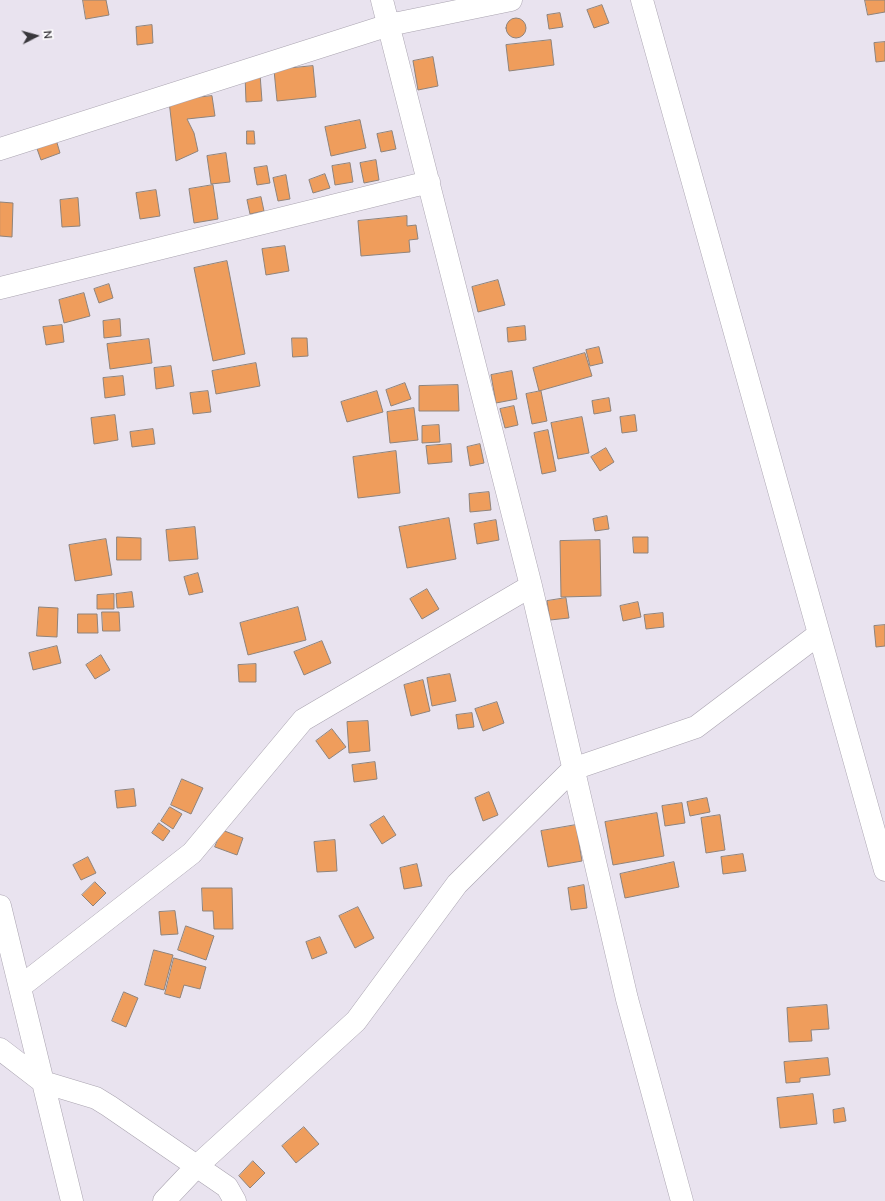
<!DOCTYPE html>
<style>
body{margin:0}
#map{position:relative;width:885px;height:1201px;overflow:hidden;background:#e9e3ef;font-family:Mulish,sans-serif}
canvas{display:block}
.north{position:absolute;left:16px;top:16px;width:40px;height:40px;-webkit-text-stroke:3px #fff;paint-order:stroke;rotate:84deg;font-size:11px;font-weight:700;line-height:16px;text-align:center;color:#39373c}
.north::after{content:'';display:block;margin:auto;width:14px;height:18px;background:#39373c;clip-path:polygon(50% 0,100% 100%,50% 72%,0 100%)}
</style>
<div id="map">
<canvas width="885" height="1201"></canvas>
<div class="north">N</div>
</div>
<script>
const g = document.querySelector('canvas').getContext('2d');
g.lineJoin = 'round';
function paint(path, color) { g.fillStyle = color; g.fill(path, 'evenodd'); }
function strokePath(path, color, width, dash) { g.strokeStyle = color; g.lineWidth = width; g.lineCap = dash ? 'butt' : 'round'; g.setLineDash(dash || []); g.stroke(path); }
const building = new Path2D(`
 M 83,0 L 106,0 L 109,15 L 86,19 Z
 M 865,0 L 885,0 L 885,12 L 868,15 Z
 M 602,5 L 609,23 L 594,28 L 587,10 Z
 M 560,13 L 563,27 L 549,29 L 547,15 Z
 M506 28a10 10 0 1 1 20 0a10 10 0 1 1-20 0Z
 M 152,25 L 153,43 L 137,45 L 136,27 Z
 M 551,40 L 554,65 L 509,71 L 506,45 Z
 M 885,42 L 885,61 L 876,62 L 874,43 Z
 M 433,57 L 438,86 L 418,90 L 413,61 Z
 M 313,66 L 316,97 L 277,101 L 274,70 Z
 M 260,74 L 262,101 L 246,102 L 245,75 Z
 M 212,96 L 215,116 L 187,119 L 194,133 L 198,151 L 176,161 L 169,101 Z
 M 360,120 L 366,148 L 331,156 L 325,127 Z
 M 247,131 L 254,131 L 255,144 L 247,144 Z
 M 392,131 L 396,149 L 381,152 L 377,134 Z
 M 55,136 L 60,153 L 41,160 L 35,143 Z
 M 226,153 L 230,182 L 211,184 L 207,156 Z
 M 376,160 L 379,180 L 364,183 L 360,163 Z
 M 350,163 L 353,182 L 335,185 L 332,166 Z
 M 267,166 L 270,183 L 257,185 L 254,168 Z
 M 325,174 L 330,188 L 313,193 L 309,180 Z
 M 286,175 L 290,199 L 278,201 L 273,178 Z
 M 213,185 L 218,219 L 194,223 L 189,189 Z
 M 156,190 L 160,216 L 140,219 L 136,193 Z
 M 261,197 L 264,211 L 250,214 L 247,200 Z
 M 78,198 L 80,226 L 62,227 L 60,200 Z
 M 0,202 L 13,203 L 12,237 L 0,236 Z
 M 407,216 L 407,226 L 416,225 L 418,239 L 409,240 L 410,252 L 361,256 L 358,221 Z
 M 285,246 L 289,271 L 266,275 L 262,249 Z
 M 227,261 L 245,354 L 213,361 L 194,268 Z
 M 498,280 L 505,305 L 478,312 L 472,287 Z
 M 109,284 L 113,298 L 99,303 L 94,289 Z
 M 84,293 L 90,316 L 64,323 L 59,300 Z
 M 120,319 L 121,336 L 104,338 L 103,321 Z
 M 62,325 L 64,342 L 46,345 L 43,327 Z
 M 525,326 L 526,340 L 508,342 L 507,328 Z
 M 292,338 L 307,338 L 308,356 L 293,357 Z
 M 149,339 L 152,363 L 110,369 L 107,344 Z
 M 599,347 L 603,363 L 590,366 L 586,350 Z
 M 585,353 L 592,376 L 539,391 L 533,368 Z
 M 256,363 L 260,386 L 216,394 L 212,371 Z
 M 171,366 L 174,386 L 156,389 L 154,368 Z
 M 512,371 L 517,399 L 496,403 L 491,375 Z
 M 123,376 L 125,395 L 105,398 L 103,378 Z
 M 405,383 L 411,399 L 391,406 L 386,390 Z
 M 458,385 L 459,411 L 419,411 L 419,386 Z
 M 208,391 L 211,412 L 193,414 L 190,393 Z
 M 377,391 L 383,412 L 347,422 L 341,402 Z
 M 541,391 L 547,421 L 532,424 L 526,394 Z
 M 609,398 L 611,411 L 594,414 L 592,401 Z
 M 514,406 L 518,425 L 505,428 L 500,409 Z
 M 414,408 L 418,440 L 390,443 L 387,412 Z
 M 115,415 L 118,440 L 94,444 L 91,418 Z
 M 635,415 L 637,431 L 622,433 L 620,417 Z
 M 582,417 L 589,453 L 558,459 L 551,423 Z
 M 439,425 L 440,442 L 422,443 L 422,426 Z
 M 153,429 L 155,444 L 132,447 L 130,432 Z
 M 548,430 L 556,471 L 542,474 L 534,433 Z
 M 451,444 L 452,462 L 428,464 L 426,446 Z
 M 480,444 L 484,463 L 470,466 L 467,447 Z
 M 606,448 L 614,462 L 600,471 L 591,457 Z
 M 396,451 L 400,493 L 358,498 L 353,457 Z
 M 489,492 L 491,510 L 470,512 L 469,494 Z
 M 607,516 L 609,529 L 595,531 L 593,519 Z
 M 449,518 L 456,559 L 407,568 L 399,527 Z
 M 496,520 L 499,540 L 477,544 L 474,524 Z
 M 195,527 L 198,559 L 169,561 L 166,530 Z
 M 117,537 L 141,538 L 141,560 L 117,560 Z
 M 633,537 L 648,537 L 648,553 L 634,553 Z
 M 106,539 L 112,575 L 75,581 L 69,545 Z
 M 600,540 L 601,596 L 561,597 L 560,541 Z
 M 198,573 L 203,592 L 189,595 L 184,577 Z
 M 427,589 L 439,609 L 422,619 L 410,599 Z
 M 132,592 L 134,607 L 117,608 L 116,594 Z
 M 114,594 L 114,609 L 97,609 L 97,595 Z
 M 566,598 L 569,618 L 550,620 L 547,601 Z
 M 638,602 L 641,617 L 623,621 L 620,606 Z
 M 39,607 L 58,608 L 57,637 L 37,636 Z
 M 298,607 L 306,640 L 248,655 L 240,623 Z
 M 102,612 L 119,612 L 120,631 L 103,631 Z
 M 663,613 L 664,627 L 646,629 L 644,615 Z
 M 78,614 L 97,614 L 98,633 L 78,633 Z
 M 885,625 L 885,646 L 876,647 L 874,626 Z
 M 322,641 L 331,663 L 304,675 L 294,652 Z
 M 57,646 L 61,663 L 33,670 L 29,653 Z
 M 101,655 L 110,670 L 95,679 L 86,665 Z
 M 256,664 L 256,682 L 239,682 L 238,665 Z
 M 450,674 L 456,701 L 432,706 L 427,678 Z
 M 423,680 L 430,711 L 411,716 L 404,685 Z
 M 497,702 L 504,723 L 483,731 L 475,709 Z
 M 472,713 L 474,727 L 458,729 L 456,715 Z
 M 368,721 L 370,751 L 349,753 L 347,722 Z
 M 332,729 L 346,747 L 329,759 L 316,741 Z
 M 375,762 L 377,779 L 354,782 L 352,765 Z
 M 182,779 L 203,788 L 191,814 L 171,805 Z
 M 134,789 L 136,806 L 117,808 L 115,791 Z
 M 489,792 L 498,815 L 483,821 L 475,798 Z
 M 707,798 L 710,812 L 690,816 L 687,802 Z
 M 682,803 L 685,823 L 665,826 L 662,806 Z
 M 170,807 L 182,814 L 173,829 L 161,821 Z
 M 657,813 L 664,856 L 613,865 L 605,822 Z
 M 720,815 L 725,850 L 706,853 L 701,818 Z
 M 384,816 L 396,835 L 382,844 L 370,825 Z
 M 159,823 L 170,831 L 163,841 L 152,833 Z
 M 576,825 L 582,861 L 548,867 L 541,831 Z
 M 222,830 L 243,838 L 237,855 L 215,847 Z
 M 335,840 L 337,871 L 317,872 L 314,842 Z
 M 743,854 L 746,871 L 723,874 L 721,857 Z
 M 88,857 L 96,873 L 81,880 L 73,865 Z
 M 674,862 L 679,887 L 625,898 L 620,874 Z
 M 417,864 L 422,886 L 404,889 L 400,868 Z
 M 95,882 L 106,893 L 93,906 L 82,895 Z
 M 584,885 L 587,908 L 571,910 L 568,888 Z
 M 202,888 L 232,888 L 233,929 L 214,929 L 213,911 L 203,911 Z
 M 358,907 L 374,938 L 355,948 L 339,916 Z
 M 175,911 L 178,934 L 161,935 L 159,912 Z
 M 186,926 L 214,936 L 206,960 L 178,950 Z
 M 320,937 L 327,953 L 312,959 L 306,942 Z
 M 154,950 L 173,955 L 164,990 L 145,985 Z
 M 174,958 L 206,967 L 200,989 L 184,985 L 180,998 L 165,994 Z
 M 124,992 L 138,998 L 126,1027 L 112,1021 Z
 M 827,1005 L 829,1029 L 811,1030 L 812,1041 L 789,1042 L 787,1008 Z
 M 828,1058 L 830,1075 L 800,1078 L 800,1082 L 786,1083 L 784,1062 Z
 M 813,1094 L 817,1124 L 780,1128 L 777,1098 Z
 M 844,1108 L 846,1121 L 834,1123 L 833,1110 Z
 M 304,1127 L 319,1144 L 296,1163 L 282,1146 Z
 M 253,1161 L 265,1173 L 250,1188 L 239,1176 Z`);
paint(building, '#ef9d5c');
strokePath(building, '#8f837b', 1);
const minor = new Path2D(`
 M 382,0 L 531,586 L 627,999 L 682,1201
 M 642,0 L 885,870
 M 0,149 L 389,25 L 511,0
 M 0,288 L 429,182
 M 0,906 L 72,1201
 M 20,987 L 192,853 L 303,720 L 531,586
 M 0,1049 L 43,1082 L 96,1098 L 109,1106 L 227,1187 L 235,1201
 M 164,1201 L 197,1166 L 356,1021 L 457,884 L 573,769 L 696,727 L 819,634`);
strokePath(minor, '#aaa4b0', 23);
strokePath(minor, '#fff', 22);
</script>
